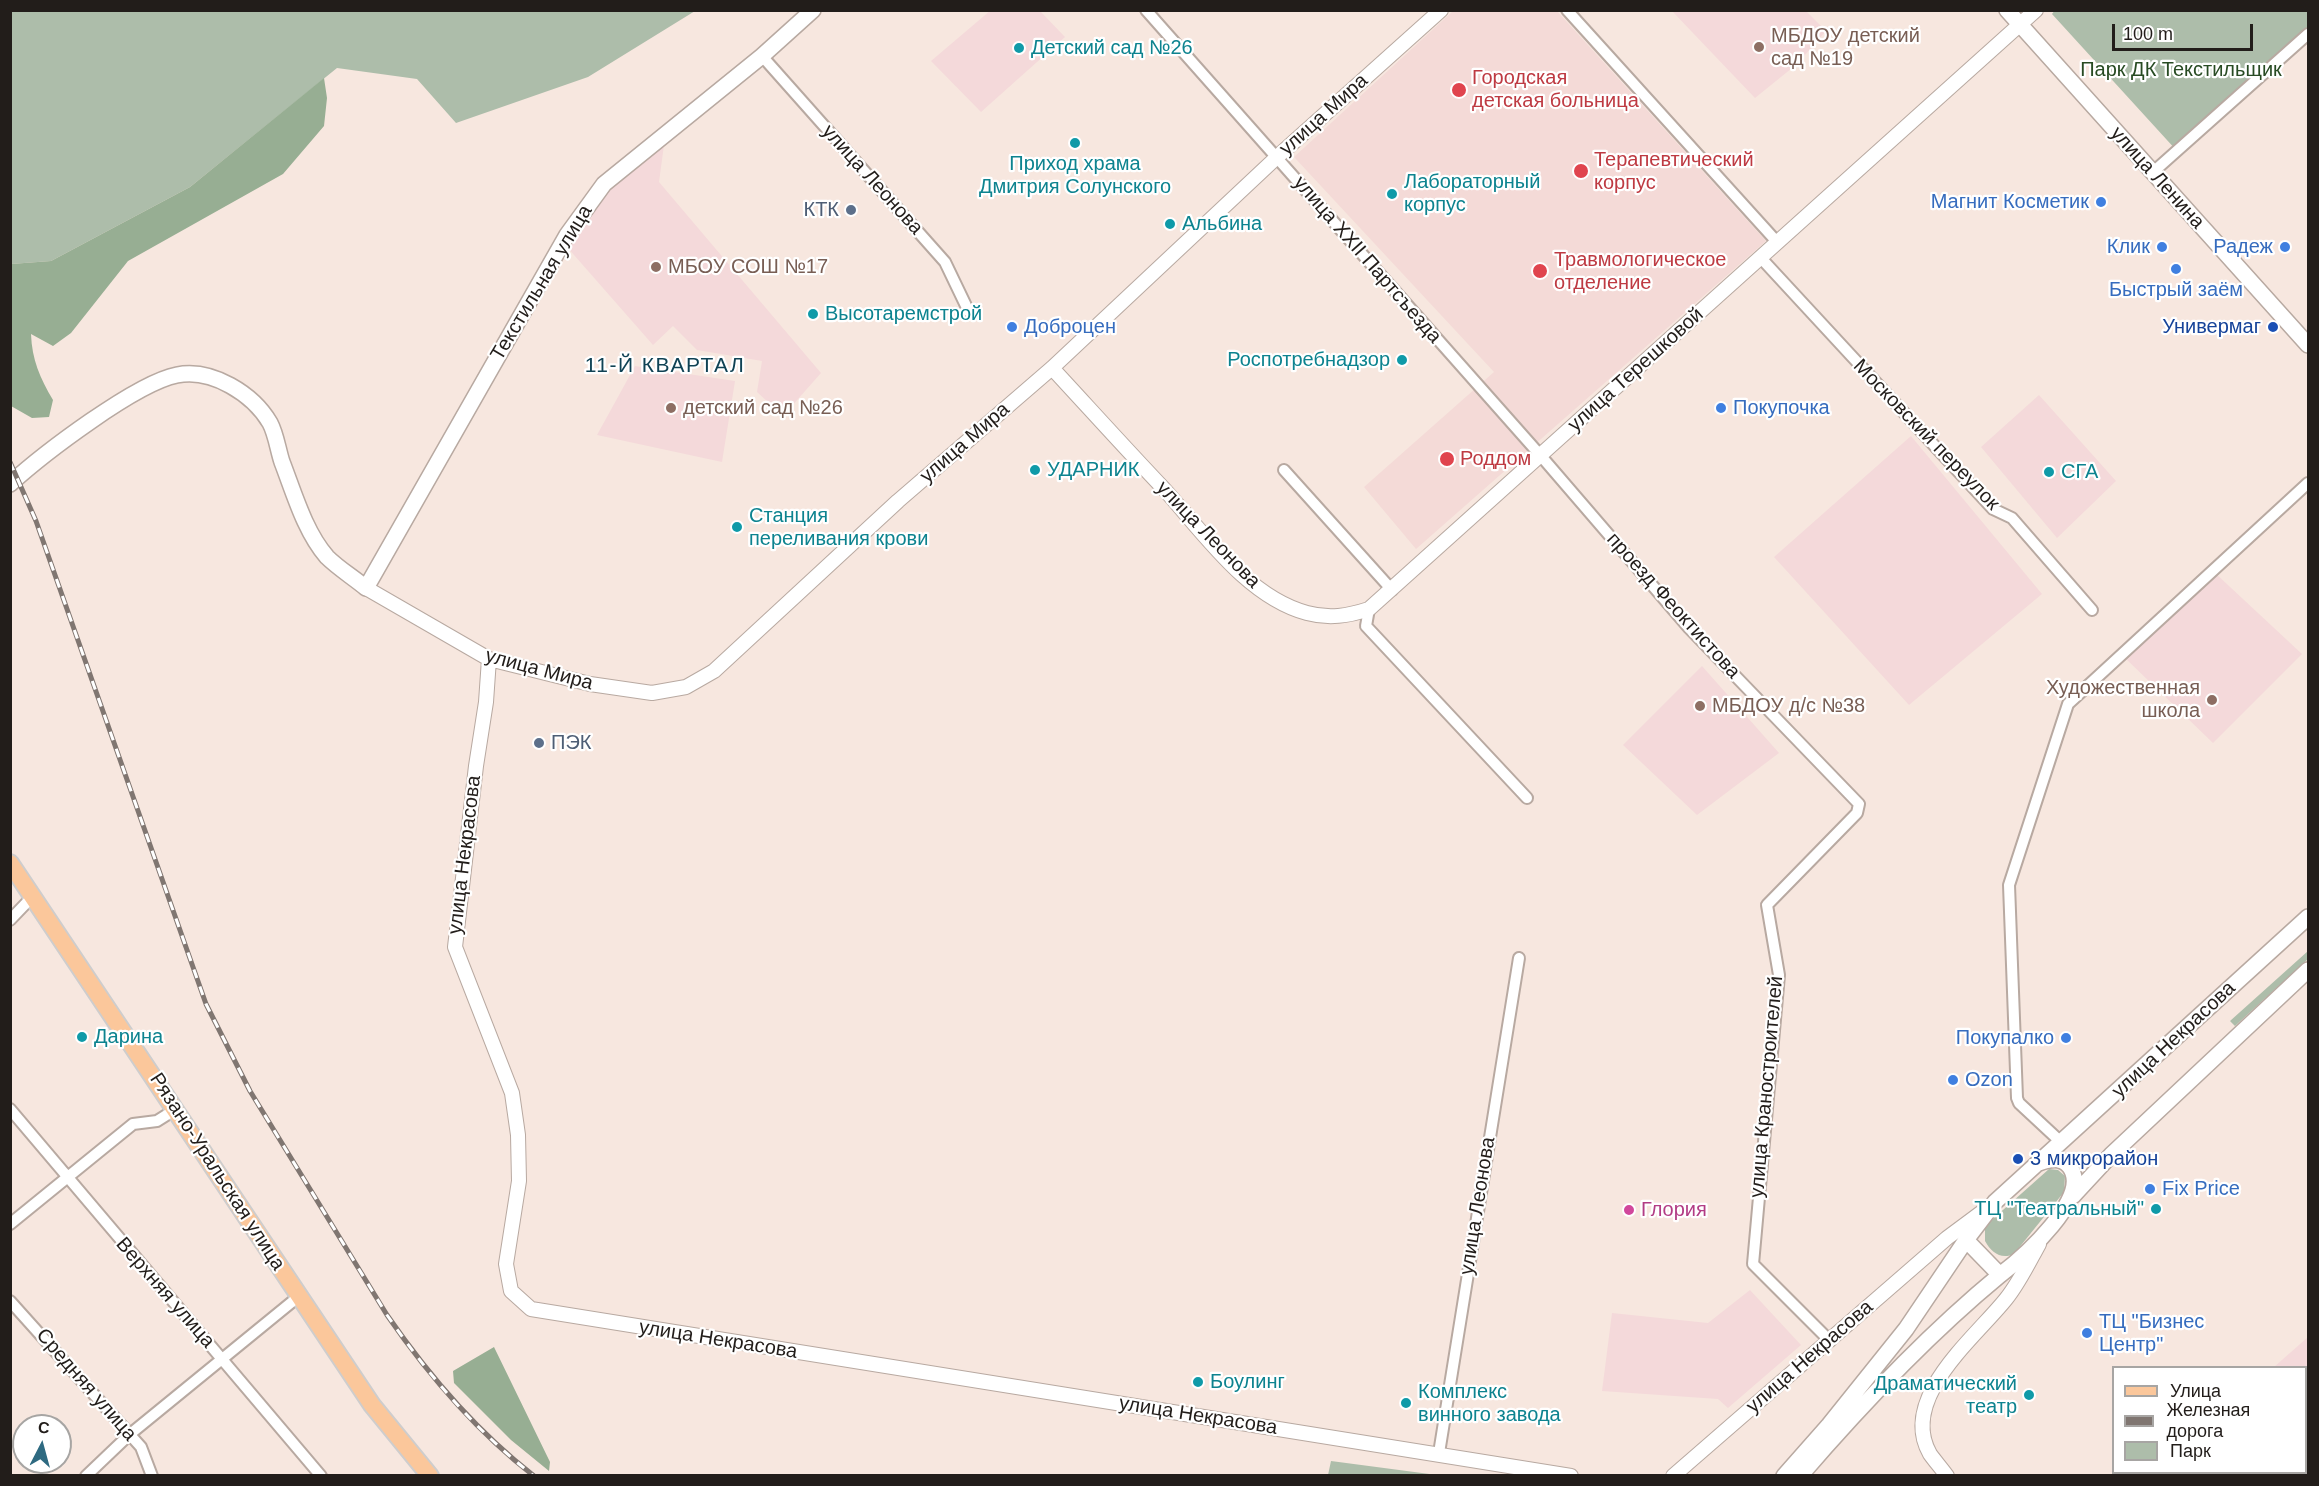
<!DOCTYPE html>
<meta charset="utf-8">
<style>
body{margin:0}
#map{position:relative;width:2319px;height:1486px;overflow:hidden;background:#f7e7df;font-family:Helvetica,sans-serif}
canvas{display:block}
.frame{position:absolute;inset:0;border:12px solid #221d1a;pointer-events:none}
.legend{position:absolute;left:2112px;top:1366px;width:195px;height:108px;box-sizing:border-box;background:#fff;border:2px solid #a7a5a3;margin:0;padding:8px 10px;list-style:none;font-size:18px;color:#221d1a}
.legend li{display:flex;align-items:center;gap:12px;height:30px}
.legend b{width:30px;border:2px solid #a7a5a3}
.north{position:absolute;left:12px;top:1414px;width:60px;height:60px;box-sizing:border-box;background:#fff;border:2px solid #a7a5a3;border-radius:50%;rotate:6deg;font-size:16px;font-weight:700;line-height:24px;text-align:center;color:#221d1a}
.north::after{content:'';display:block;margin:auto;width:21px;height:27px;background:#2e6a81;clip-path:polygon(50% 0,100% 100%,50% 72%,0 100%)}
.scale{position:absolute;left:2112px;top:24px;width:141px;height:27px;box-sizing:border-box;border:3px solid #221d1a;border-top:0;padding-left:8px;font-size:18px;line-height:21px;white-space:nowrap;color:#221d1a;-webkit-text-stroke:4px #fff;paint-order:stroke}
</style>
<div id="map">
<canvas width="2319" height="1486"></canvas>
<div class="frame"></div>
<ul class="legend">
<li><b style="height:8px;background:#fbc79b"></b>Улица</li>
<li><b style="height:8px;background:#807671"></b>Железная дорога</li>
<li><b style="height:16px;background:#adbdaa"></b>Парк</li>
</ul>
<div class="north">С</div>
<div class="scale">100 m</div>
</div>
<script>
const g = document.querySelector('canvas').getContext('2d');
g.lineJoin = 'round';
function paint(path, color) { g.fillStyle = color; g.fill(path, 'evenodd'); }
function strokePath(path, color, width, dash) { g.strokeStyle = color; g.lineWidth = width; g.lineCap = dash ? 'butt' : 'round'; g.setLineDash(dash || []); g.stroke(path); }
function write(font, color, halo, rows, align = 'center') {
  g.font = font + ' Helvetica,sans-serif'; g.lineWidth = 4.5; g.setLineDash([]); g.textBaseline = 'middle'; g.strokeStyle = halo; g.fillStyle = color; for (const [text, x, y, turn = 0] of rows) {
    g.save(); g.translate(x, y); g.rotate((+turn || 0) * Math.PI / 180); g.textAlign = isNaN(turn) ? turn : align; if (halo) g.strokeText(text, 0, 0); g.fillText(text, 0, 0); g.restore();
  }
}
paint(new Path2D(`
 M 991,10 L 1040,11 L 1065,37 L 981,112 L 931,61 Z
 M 1672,11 L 1806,11 L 1826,31 L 1797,64 L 1755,98 Z
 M 664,145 L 659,182 L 821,373 L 783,416 L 757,392 L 762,361 L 697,350 L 673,326 L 653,345 L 567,247 L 609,187 Z
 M 635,366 L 735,381 L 722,462 L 597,435 Z
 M 2039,395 L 2116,481 L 2057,538 L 1981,447 Z
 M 1911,436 L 2042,594 L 1909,705 L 1774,557 Z
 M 2214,572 L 2302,654 L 2213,743 L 2124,657 Z
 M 1702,666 L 1779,753 L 1697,815 L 1623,745 Z
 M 1750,1290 L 1801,1345 L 1728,1408 L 1718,1399 L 1602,1391 L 1612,1313 L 1708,1323 Z
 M 2308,1337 L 2308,1421 L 2306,1418 L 2306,1368 L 2274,1367 Z`), '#f4d9da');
paint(new Path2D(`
 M 1453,11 L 1557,11 L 1766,241 L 1416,549 L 1364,487 L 1494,372 L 1294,157 Z`), '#f4dad7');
paint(new Path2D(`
 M 2055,10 L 2308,11 L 2308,32 L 2177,151 L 2052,14 Z
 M 11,11 L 695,11 L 588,77 L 456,123 L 417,79 L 337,68 L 190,187 L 51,261 L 11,264 Z
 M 2308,951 L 2308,959 L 2235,1026 L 2230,1021 Z
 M 2049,1169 L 2058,1170 L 2065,1176 L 2064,1192 L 2014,1254 C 2001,1260 1991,1252 1985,1241 L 1985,1226 Z
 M 1331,1461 L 1437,1475 L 1328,1475 Z`), '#adbdaa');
paint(new Path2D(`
 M 324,78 L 327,98 L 324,126 L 283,174 L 128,261 L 71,333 L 53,346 L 31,334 C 32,360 40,378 53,400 L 49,417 L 32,418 L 11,406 L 11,264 L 51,261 L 190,187 Z
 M 494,1347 L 550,1462 L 549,1471 L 511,1440 L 454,1383 L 453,1371 Z`), '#97ae93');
const minor = new Path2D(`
 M 1146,10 L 1541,456 L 1689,628 L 1859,804 L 1857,813 L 1767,905 L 1779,975 L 1753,1264 L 1830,1341
 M 1567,10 L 1777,242
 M 762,56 L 945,262 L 969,312
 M 2152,173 L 2308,34
 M 1760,257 L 1993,509 L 2012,518 L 2092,610
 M 1284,470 L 1392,590
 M 1369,609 L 1366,626 L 1527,798
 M 10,920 L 33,896
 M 10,1109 L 321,1476
 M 2062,1143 L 2019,1103 L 2017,1098 L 2009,885 L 2068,704 L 2308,483
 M 10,1224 L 133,1124 L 157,1121 L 176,1109
 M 10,1301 L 141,1447 L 152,1476
 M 1439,1453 L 1519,958
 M 86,1476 L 129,1435 L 298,1297`);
const tertiary = new Path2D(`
 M 1052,368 C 1089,408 1126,449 1164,489 C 1203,532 1247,597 1307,613 C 1329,619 1348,616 1369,609 L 2036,10
 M 366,588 L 489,659 L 590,684 L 652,693 L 686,687 L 714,671 L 898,501 L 1052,368 L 1277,157 L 1441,10
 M 489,659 L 486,702 L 476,766 L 455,947 L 512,1093 L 518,1135 L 519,1181 L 506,1264 L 511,1291 L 531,1309 L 1571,1476
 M 1673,1476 L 1947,1238 L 1986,1209
 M 1947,1476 C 1942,1469 1935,1461 1930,1454 C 1898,1398 1975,1338 2006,1299 C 2019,1283 2029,1262 2039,1244`);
const secondary = new Path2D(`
 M 2007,10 L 2308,345
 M 10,484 C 43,454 136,383 177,375 C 212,368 253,394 270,423 C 276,434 278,450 282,462 C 294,493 305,532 327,557 C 338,568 354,578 366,588 L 567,235 L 604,184 L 762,56 L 813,10
 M 2039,1163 C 2050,1159 2061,1157 2069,1166 C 2094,1196 2021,1259 2000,1275 L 1966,1240 L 1995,1202 L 2308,917
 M 2073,1196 L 2111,1155 L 2308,970
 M 1784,1476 L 1829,1425 L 1906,1329 L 1966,1240
 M 1800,1476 C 1862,1404 1926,1336 2000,1275`);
const primary = new Path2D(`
 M 10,863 L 372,1405 L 430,1476`);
strokePath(minor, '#b8a9a1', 14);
strokePath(tertiary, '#b8a9a1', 16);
strokePath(secondary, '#b8a9a1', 18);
strokePath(primary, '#cecdcd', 20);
strokePath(minor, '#fff', 10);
strokePath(tertiary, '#fff', 14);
strokePath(secondary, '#fff', 15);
strokePath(primary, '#fbc79b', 16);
const rail = new Path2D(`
 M 10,462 L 36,521 L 206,1004 L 250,1091 L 387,1315 C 429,1376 475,1430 534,1476`);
strokePath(rail, '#807671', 5);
strokePath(rail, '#fff', 3, [9]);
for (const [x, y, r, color] of [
 [1759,47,6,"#8d6e63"],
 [1019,48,6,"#0f9aa8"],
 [1459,90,8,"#e0444e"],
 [1075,143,6,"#0f9aa8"],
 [1581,171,8,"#e0444e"],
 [1392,194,6,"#0f9aa8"],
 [2101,202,6,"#3f7fe0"],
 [851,210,6,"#5c6f8a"],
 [1170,224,6,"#0f9aa8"],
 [2162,247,6,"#3f7fe0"],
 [2285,247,6,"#3f7fe0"],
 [656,267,6,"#8d6e63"],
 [2176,269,6,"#3f7fe0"],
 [1540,271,8,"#e0444e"],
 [813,314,6,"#0f9aa8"],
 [1012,327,6,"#3f7fe0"],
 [2273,327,6,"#1a4fb4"],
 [1402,360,6,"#0f9aa8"],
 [671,408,6,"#8d6e63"],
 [1721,408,6,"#3f7fe0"],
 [1447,459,8,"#e0444e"],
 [1035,470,6,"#0f9aa8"],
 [2049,472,6,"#0f9aa8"],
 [737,527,6,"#0f9aa8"],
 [2212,700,6,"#8d6e63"],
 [1700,706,6,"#8d6e63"],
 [539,743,6,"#5c6f8a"],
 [82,1037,6,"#0f9aa8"],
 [2066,1038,6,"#3f7fe0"],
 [1953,1080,6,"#3f7fe0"],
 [2018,1159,6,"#1a4fb4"],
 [2150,1189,6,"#3f7fe0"],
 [2156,1209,6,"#0f9aa8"],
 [1629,1210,6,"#d1479c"],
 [2087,1333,6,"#3f7fe0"],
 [1198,1382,6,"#0f9aa8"],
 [2029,1395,6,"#0f9aa8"],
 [1406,1403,6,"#0f9aa8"]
]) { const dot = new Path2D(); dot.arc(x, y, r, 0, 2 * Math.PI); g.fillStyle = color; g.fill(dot); strokePath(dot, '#fff', 2); }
write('20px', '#785e54', '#fff', [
 ["МБДОУ детский",1771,36],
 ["сад №19",1771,59],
 ["МБОУ СОШ №17",668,267],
 ["детский сад №26",683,408],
 ["Художественная",2200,688,"right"],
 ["школа",2200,711,"right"],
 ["МБДОУ д/с №38",1712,706]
], 'left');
write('20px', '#0d838f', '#fff', [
 ["Детский сад №26",1031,48],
 ["Приход храма",1075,164,"center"],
 ["Дмитрия Солунского",1075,187,"center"],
 ["Лабораторный",1404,182],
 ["корпус",1404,205],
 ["Альбина",1182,224],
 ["Высотаремстрой",825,314],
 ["Роспотребнадзор",1390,360,"right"],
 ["УДАРНИК",1047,470],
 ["СГА",2061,472],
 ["Станция",749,516],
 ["переливания крови",749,539],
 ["Дарина",94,1037],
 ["ТЦ \"Театральный\"",2144,1209,"right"],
 ["Боулинг",1210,1382],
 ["Драматический",2017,1384,"right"],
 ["театр",2017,1407,"right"],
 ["Комплекс",1418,1392],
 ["винного завода",1418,1415]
], 'left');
write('20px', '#284b23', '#fff', [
 ["Парк ДК Текстильщик",2181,70]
]);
write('20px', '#be3a42', '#fff', [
 ["Городская",1472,78],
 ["детская больница",1472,101],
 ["Терапевтический",1594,160],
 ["корпус",1594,183],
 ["Травмологическое",1554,260],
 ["отделение",1554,283],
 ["Роддом",1460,459]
], 'left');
write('20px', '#221d1a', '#fff', [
 ["улица Мира",1324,115,-42],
 ["улица Ленина",2157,178,48],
 ["улица Леонова",872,180,48],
 ["улица XXII Партсъезда",1367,260,49],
 ["Текстильная улица",542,283,-59],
 ["улица Терешковой",1636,370,-42],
 ["Московский переулок",1926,435,46],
 ["улица Мира",965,443,-41],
 ["улица Леонова",1208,535,46],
 ["проезд Феоктистова",1673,606,48],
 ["улица Мира",539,670,15],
 ["улица Некрасова",465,855,-83],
 ["улица Некрасова",2174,1040,-43],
 ["улица Краностроителей",1767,1087,-85],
 ["Рязано-Уральская улица",217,1172,57],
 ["улица Леонова",1478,1206,-81],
 ["Верхняя улица",165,1293,49],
 ["улица Некрасова",718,1340,9],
 ["улица Некрасова",1810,1357,-41],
 ["Средняя улица",86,1385,49],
 ["улица Некрасова",1198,1416,9]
]);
write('20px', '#366cbe', '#fff', [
 ["Магнит Косметик",2089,202,"right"],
 ["Клик",2150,247,"right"],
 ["Радеж",2273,247,"right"],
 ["Быстрый заём",2176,290,"center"],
 ["Доброцен",1024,327],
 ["Покупочка",1733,408],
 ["Покупалко",2054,1038,"right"],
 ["Ozon",1965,1080],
 ["Fix Price",2162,1189],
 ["ТЦ \"Бизнес",2099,1322],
 ["Центр\"",2099,1345]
], 'left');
write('20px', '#4e5e75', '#fff', [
 ["КТК",839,210],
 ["ПЭК",551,743,"left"]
], 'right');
write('20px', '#164399', '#fff', [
 ["Универмаг",2261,327],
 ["3 микрорайон",2030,1159,"left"]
], 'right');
write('20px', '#b23c85', '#fff', [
 ["Глория",1641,1210]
], 'left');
g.letterSpacing = '1.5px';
write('21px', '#104254', '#fff', [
 ["11-Й КВАРТАЛ",665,366]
]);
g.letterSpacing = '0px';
</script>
